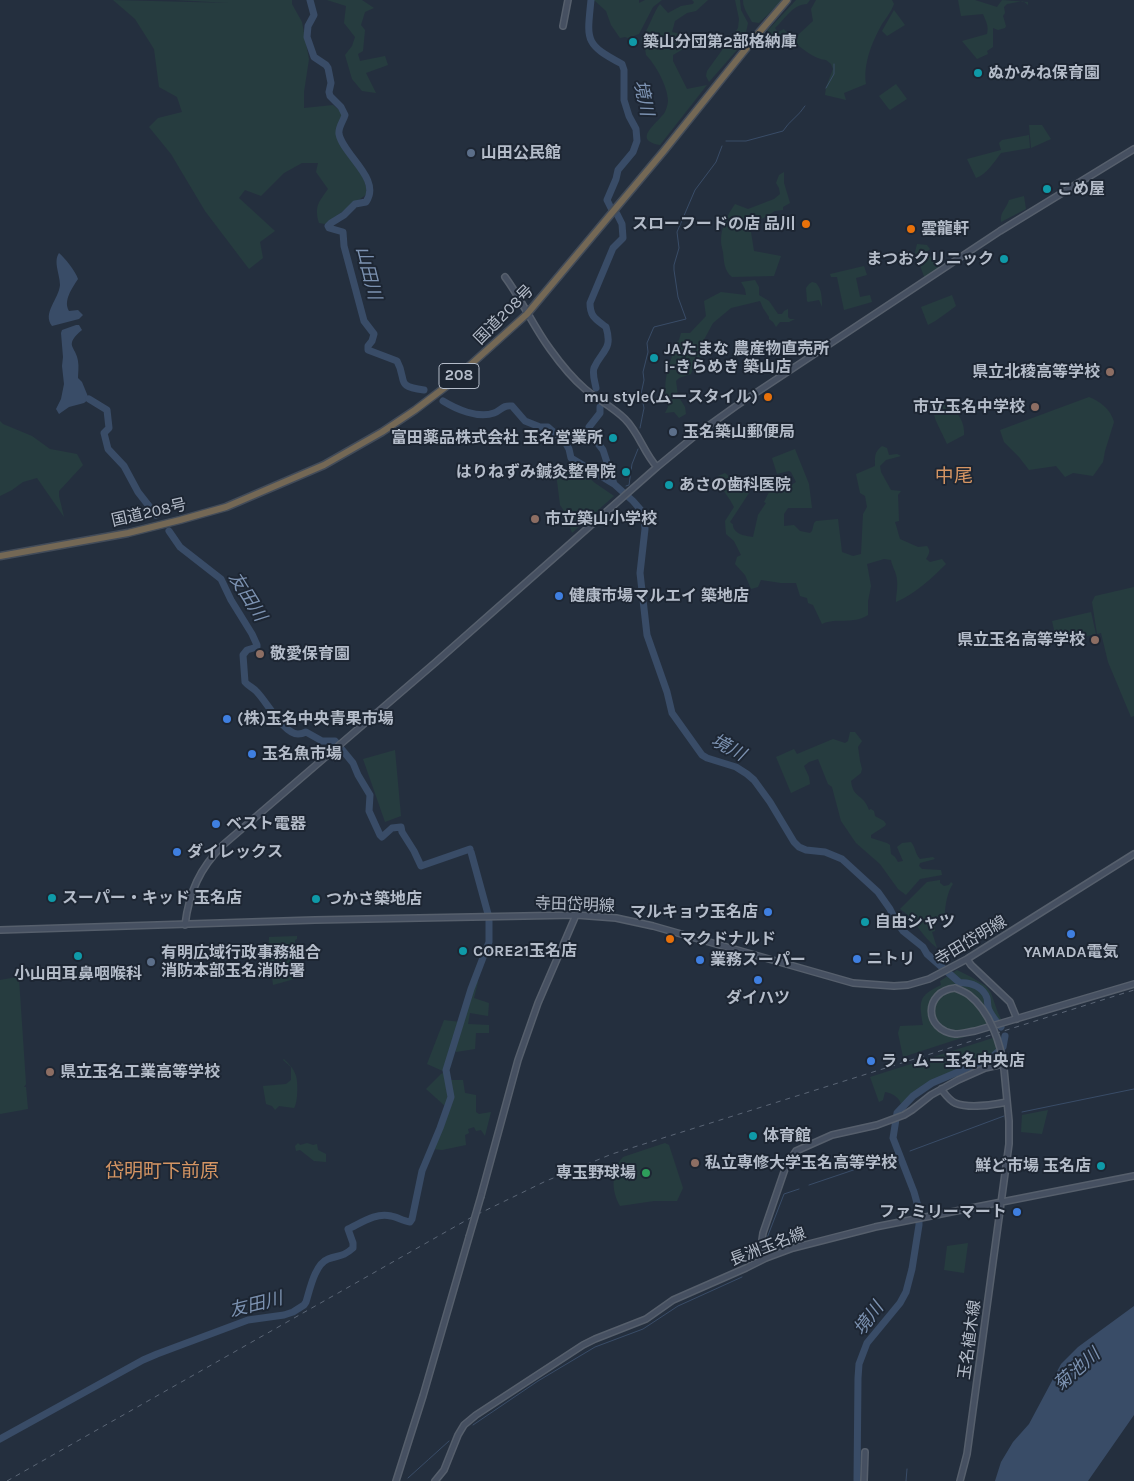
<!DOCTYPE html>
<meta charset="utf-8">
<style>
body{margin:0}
canvas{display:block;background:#242f3e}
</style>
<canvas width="1134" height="1481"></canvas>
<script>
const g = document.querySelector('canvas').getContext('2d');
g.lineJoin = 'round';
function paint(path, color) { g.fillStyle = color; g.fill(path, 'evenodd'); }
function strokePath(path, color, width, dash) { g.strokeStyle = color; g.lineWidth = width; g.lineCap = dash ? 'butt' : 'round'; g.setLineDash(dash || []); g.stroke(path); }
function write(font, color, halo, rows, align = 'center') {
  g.font = font + ' Karla,"Noto Sans JP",sans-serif'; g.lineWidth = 4; g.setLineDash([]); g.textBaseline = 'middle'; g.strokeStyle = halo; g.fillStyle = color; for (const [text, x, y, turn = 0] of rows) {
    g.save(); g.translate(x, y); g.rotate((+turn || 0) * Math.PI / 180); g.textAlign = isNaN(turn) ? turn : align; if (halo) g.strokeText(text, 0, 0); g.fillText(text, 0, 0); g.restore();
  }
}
paint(new Path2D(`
 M 113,0 L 229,3 L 175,0 L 292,0 L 292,4 L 302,22 L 309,59 L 304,92 L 304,108 L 333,105 L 345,115 L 337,129 C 338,134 339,141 341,145 C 349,162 367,174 367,194 L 325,224 L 319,223 C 314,206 319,202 328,189 L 316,172 L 318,163 L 302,163 L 284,173 L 261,196 L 245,190 L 239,198 L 275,231 L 260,242 L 263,258 L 249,269 L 205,211 L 171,154 L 149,127 L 158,118 L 182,112 L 177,97 L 159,87 L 154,49 L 135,19 Z
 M 327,0 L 362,0 L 374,8 L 365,12 L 361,25 L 365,30 L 363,51 L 358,54 L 360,61 L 385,56 L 388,65 L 366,73 L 376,93 L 362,91 L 352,79 L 345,55 L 352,46 L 355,37 L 344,23 L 346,6 Z
 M 591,0 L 639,0 L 639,3 L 645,0 L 662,0 L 653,7 L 639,34 L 628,38 L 625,37 L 620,38 L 611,25 L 606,11 L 595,1 L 591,1 Z
 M 692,0 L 708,0 L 696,11 L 687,13 L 675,21 L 672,32 C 681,34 687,36 690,45 L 673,55 L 673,61 L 687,89 L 707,85 L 660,145 C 631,140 658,123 665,112 C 666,110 668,104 668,101 C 668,87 656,65 646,55 L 645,48 L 642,43 L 641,37 L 643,36 C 650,26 653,13 660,4 L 668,13 L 681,6 L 693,4 L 694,2 Z
 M 735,0 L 740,0 L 741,10 L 748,23 L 744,42 L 709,82 L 706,76 L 707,71 L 738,28 L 739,19 Z
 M 743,0 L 783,0 L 759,23 L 752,22 C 748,14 743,9 743,0 Z
 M 796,0 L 810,0 L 807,4 C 793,4 785,19 775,28 L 778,32 L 784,29 L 787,33 L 767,49 L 768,40 L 767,31 Z
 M 816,0 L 892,0 L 894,4 C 891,12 886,18 882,24 C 872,42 863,64 866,84 L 844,93 L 846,100 L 825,95 L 826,87 L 833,69 L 831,64 L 826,60 C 814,59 803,49 794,42 L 799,34 L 813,21 L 811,9 Z
 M 958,0 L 975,0 L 997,7 L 1002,0 L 1028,2 L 1028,5 L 1023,1 L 1007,4 L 1004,7 L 1005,13 L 1003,16 L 1006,26 L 1005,28 L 998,30 L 993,28 L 993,47 L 987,51 L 988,54 L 977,59 L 962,41 L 987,34 C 989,25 986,22 983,14 L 961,16 Z
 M 894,10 L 905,25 L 887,36 L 882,31 Z
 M 896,84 L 907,99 L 890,110 L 888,108 L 879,96 Z
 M 1029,125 L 1042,125 L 1051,139 L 1031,148 Z
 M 1029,135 L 1030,148 L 1001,153 C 994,162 987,174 976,178 L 967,159 L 1001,150 L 999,143 L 1002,140 Z
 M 784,172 L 784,183 L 790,203 L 783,207 L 783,210 L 775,211 L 750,226 L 754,251 L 781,256 L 774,276 L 732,277 C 724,271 724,261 723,252 C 722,248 721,244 721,240 C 721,227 728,214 735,204 L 748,209 L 774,199 L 780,194 L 779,188 L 776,183 L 779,175 Z
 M 1024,196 L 1026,209 L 1001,222 C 1000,211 1006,210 1009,200 Z
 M 917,244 L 927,245 L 930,249 L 927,252 L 939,269 L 925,279 L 915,252 Z
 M 864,266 L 867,275 L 856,278 L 860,297 L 870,295 L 872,302 L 844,310 L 837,277 L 831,277 L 830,274 Z
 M 755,280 L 759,287 L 759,295 L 769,301 L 778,314 L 782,314 L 784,311 L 788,309 L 788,317 L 790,319 L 795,319 L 789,322 L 780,322 L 776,327 L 773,322 L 769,319 L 769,317 L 763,308 L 760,301 L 731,308 L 713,323 L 699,349 L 702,356 L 695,363 L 691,374 L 679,378 L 676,381 L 678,396 L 685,407 L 686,414 L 679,418 L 674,412 L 665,413 L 668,407 C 662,384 667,370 675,348 L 674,345 L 679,340 L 681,333 L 690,333 L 706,316 L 704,301 L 721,292 L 746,295 L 745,289 L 741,282 Z
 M 812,282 L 816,283 C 822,289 822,299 822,307 L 819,300 L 808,302 L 807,301 L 806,288 L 809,284 Z
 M 952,295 L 956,306 C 946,313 938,320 928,325 L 921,307 Z
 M 1089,397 C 1100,401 1111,410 1114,422 L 1105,451 L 1103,462 L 1093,476 L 1073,473 L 1065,477 L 1056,466 L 1029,470 L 1019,457 L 1004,442 L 1000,430 Z
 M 933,404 C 938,404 945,403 949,406 C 959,412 965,424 964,435 L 947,444 L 936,421 L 931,406 Z
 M 0,421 L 3,424 L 32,436 L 50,449 L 77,454 L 83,465 L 59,491 L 59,496 L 64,517 L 37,478 L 23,482 L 12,490 L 0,496 Z
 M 882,446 L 887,448 L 889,455 L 897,454 L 901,456 L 886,460 L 880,466 L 881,472 L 891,490 L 901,491 L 898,495 L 899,521 L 895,522 L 900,539 L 918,547 L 927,546 C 931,551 929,554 926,559 L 930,562 L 942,559 L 946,564 C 931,579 916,593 896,602 C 896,595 898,588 897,580 C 897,573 892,567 891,560 L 884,559 L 867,564 L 871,586 L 868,601 L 868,615 C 852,625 837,617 822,624 L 813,605 L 808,603 L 807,598 L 800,596 L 796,583 L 781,583 L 761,580 L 758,587 L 751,589 L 745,575 L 735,564 L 737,557 L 741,555 L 734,541 L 726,534 L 725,521 L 734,507 C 729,497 722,489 716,480 L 718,476 L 725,473 L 749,493 L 730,522 C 736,527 731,522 734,529 C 738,535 746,536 753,537 L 758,515 L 766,503 L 764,502 L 769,492 L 777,490 L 777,486 L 783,487 L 791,485 L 796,482 L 791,472 L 789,471 L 777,474 L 772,458 L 795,449 L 809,484 L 812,508 L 788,508 L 784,514 L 784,526 L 794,525 L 800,531 L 810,533 L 812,531 L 814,523 L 816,521 L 838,519 L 842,552 L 853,556 L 861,554 L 863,514 L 867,507 L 865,496 L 860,493 L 856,474 L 875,466 C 875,457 874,452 882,446 Z
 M 571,469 L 587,476 L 595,483 L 614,496 L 572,533 L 564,511 L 560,505 L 556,473 Z
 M 1134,587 L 1134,716 L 1131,717 L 1108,662 L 1101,633 L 1097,634 L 1092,602 L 1095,596 Z
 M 1091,612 L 1096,634 L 1057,643 L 1052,621 Z
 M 850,732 L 855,732 L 862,741 L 858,747 L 860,761 L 862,769 L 861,773 L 851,781 C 853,799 864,794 869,810 L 871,809 L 874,811 L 875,816 L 884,821 L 886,824 L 885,826 L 871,835 L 871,838 L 887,843 L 890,845 L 891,854 L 895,857 L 898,862 L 903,861 L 897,847 L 902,843 L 911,842 C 916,848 915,854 920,859 L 933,857 L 935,859 L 920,863 L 919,866 L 922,869 L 941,870 L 942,875 L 920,879 L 906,895 L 898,889 L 880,864 L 856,843 L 841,821 L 832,787 L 828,784 L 818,759 L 809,762 L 804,766 L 809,777 L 810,784 L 791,793 L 776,757 L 794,749 L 797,754 L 833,739 L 845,743 L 848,741 Z
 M 395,750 L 401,816 L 385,822 L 363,759 Z
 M 940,880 L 940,883 L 944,886 L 949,885 L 951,882 L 953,884 C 948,890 945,905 945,913 L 943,916 L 938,916 L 935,926 L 935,931 L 932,932 L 937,948 C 922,937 915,919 900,909 L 927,882 Z
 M 297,936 L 297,939 L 295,940 L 295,964 L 298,978 L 273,985 L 270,961 L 268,960 L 269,937 Z
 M 957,970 L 971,977 L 986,986 L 991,993 L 998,1013 L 1003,1023 L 992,1028 L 903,1057 L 898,1033 L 900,1026 L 923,1025 C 919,1001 918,996 941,985 L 940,981 Z
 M 17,977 L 19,979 L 26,1084 L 24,1087 L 26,1087 L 28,1109 L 0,1114 L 0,980 Z
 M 476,979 L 478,982 L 474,998 L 489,1003 L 488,1016 L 470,1013 L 468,1024 L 489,1025 L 489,1033 L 476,1033 L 475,1049 L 456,1052 L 454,1049 L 455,1043 Z
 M 444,1020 L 460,1022 L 445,1072 L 427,1064 Z
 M 996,1037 L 1004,1049 L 991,1058 L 932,1083 L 913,1096 L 897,1113 L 895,1110 L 901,1104 C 899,1097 892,1093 885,1092 L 883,1100 L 879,1102 L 870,1077 Z
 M 284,1059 C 289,1064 294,1069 296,1076 C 298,1082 298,1103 294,1108 L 279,1106 L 275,1110 L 272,1106 L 266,1104 L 263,1086 L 286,1084 L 291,1080 L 291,1067 L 283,1060 Z
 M 445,1072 L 450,1096 L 445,1106 L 426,1089 L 441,1074 Z
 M 450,1080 L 463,1080 L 465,1093 L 476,1095 L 476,1112 L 479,1114 L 491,1112 L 485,1136 L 481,1130 L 476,1131 L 474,1127 L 468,1129 L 469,1133 L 465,1135 L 466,1145 L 442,1150 L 433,1149 L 440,1134 L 452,1097 Z
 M 1048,1110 L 1042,1134 L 1021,1132 L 1022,1115 Z
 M 298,1143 L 300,1145 L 307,1143 L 313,1145 L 317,1144 L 318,1150 L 326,1154 L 326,1162 L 314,1161 L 300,1150 L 296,1151 L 295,1146 Z
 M 665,1143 L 669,1145 L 683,1188 L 677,1201 L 654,1201 L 620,1206 C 611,1191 611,1170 623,1157 Z
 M 968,1243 L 964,1273 L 944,1270 L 947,1246 Z`), '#263c3f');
paint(new Path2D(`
 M 59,253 C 65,258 76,272 78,279 C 72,288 63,301 69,311 L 78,310 L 83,315 L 79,319 L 52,326 C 42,313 59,299 60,285 C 60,274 53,262 59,253 Z
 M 76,325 L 79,325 L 82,330 C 63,346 76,346 78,361 C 79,367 78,373 78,378 L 82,382 L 89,399 L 84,403 L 69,407 L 59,414 L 56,409 L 61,399 L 64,384 L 62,366 L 63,357 L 61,333 L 62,330 Z
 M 1134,1306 L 1134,1415 L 1088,1481 L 995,1481 L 1001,1462 L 1013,1442 L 1029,1424 L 1061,1364 L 1078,1347 Z`), '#394c67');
strokePath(new Path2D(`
 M 826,88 L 834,74 L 834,64
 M 726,141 L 746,141 L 783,131 C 789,121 799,116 805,106
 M 640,428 L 644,408 L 641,394 L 644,380 L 643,372 L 648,352 L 647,343 L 653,329 L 654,327 L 686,319 L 678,297 L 674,270 L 674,265 L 679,248 L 677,232 L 695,190 L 716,162 L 722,146
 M 626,486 L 629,485 L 632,464 L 638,449
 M 622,492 L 623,491
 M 1022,1112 L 1134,1089
 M 910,1151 L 1004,1116
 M 809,1185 L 889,1158
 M 767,1238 L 784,1194 L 799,1189
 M 473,1425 L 538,1381 L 595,1347 L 643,1329 L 678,1306 L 742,1277
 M 408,1478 C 422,1466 435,1453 449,1441
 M 906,1481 L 907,1469`), '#394c67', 1);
strokePath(new Path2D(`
 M 310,0 L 314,15 L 308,26 L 307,37 L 314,57 L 326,65 L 328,68 L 331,83 L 329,92 L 330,96 L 341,107 L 345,115 C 343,122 338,127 339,134 C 343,155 382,179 366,202 L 355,204 L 344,215 L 331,223 L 328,226 L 329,228 L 343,232 L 344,246 L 364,321 L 374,334 L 372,341 L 368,346 L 368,350 L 397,361 C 408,381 394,386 424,390
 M 591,0 C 587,40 584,44 622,64 L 624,70 L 624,100 L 629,116 L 636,129 L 637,141 L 633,152 L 618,170 L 616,179 L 607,200 L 612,210
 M 596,388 C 595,382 592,374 594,368 C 602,350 613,350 606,327 C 596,319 590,317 590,303 L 613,248 L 623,238 L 622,224 L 617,214
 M 89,399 L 107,410 L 109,428 L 104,433 L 108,449 L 124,466 L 138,492 L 156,515
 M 443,401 C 456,409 478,419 494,413 C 502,410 502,405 512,406 L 525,421 L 540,427 L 548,427 L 565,442 L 569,449 L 571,458 L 614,484
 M 600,407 L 600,413 L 589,427 L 593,437 L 603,450 L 614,484 L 633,501 L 640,509 L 644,515 L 645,529 L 640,573 L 647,635 L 667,692 L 672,713 L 702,755 L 707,758 L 736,767 L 747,774 L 754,780 L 770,802 L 794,842 L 799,847 L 806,850 L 825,852 L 842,859 L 878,892 L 890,909 L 896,921 L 903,931 L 923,947 L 927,954 L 960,983 C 971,982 983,987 987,998 C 988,1002 987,1006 989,1010 C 992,1017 996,1021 1001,1027
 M 169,531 L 180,547 L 221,579 L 231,600 L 252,634 L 257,645 L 257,647 L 247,650 L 243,655 L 245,682 C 248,686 254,688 257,692 C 266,701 284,734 298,734 C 301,734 304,733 306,732 L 322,741 L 335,741 L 353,763 L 358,775 L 370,795 L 369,811 L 380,835 L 382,837 L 392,828 L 401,827 L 402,832 L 414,851 L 421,866 L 470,849
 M 471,852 L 488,914
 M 0,1439 L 143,1360 L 157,1354 L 248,1320 L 284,1315 L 293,1312 L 304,1305 L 306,1302 C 310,1289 315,1264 328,1259 C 339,1255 343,1257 353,1248 L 353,1243 L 348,1229 C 361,1223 376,1212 391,1216 C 397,1217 403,1221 410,1222 L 412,1219 L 422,1171 L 440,1128 L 451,1097 L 446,1070 L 471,989 L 489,942 L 489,921
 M 857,1481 L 858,1378 L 859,1364 L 867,1343 L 900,1303 L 906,1292 L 912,1269 L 919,1225 L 919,1210 L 914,1192 L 893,1138 L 897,1113 L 913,1096 L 932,1083 L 991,1058 L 1003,1047 L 1005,1036`), '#394c67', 7);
const secondary = new Path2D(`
 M 563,26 L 568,0
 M 505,277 C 522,300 533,326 550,349 C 560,363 572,378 585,389 C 598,400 613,407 625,419 C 639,433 644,453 657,467
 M 185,925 C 189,892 200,868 223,845 L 436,662 L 657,467 L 697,434 L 736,406 L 1000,231 L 1134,149
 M 0,930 L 315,920 L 576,915 L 616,918 L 653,926 L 853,983 L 894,986 L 908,985 L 929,979 L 967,959 L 1134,854
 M 967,959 L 971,965 L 1010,1002 L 1017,1019
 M 955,988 C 924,991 923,1030 955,1034 C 961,1034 968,1032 975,1031 L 1134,984
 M 941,1089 C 945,1094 949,1100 955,1103 C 970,1109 992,1105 1007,1102
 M 481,1196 L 518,1060 L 538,1003 L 576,915
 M 766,1258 L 762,1240 L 763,1233 L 786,1166 L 796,1151 L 832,1135 L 877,1125 L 904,1115 L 912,1110 L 931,1095 L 958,1080 L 985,1068 L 1017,1061
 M 396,1481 L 423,1396 L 469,1237
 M 435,1481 L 444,1470 L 458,1435 L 464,1425 L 476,1415 L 583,1345 L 595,1339 L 646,1319 L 673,1300 L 746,1268 L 766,1258 L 793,1248 L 875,1227 L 1134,1176
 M 864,1481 L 865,1452
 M 960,1481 L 967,1454 L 1009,1144 L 1009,1121 L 1004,1069`);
const highway = new Path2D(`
 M 0,556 L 128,533 L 180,520 L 226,507 L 324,465 L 382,432 L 415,410 L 448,385 L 527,314 L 663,152 L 757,35 L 787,0`);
strokePath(secondary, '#565f6c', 8);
strokePath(highway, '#434c59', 9);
strokePath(secondary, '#465061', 5);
strokePath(highway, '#746855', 6);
strokePath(new Path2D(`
 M 7,1481 L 472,1217 L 546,1181 L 612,1154 L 1134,990`), '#5a6575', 1, [5, 5]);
const secondaryBridge = new Path2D(`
 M 955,988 C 960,990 965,992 969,995 C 990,1011 1001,1044 1004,1069
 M 469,1237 L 481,1196`);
strokePath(secondaryBridge, '#565f6c', 8, []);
strokePath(secondaryBridge, '#465061', 5);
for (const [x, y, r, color] of [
 [633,42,5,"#0f9aa8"],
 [978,73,5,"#0f9aa8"],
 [471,153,5,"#5c6f8a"],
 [1047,189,5,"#0f9aa8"],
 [806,224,5,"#e8710a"],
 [911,229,5,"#e8710a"],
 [1004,259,5,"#0f9aa8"],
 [654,358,5,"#0f9aa8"],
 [1110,372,5,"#8d6e63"],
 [768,397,5,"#e8710a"],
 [1035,407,5,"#8d6e63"],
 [673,432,5,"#5c6f8a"],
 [613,438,5,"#0f9aa8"],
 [626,472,5,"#0f9aa8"],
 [669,485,5,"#0f9aa8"],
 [535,519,5,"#8d6e63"],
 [559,596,5,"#3f7fe0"],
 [1095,640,5,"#8d6e63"],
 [260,654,5,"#8d6e63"],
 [227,719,5,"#3f7fe0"],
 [252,754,5,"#3f7fe0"],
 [216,824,5,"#3f7fe0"],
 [177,852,5,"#3f7fe0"],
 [52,898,5,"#0f9aa8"],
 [316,899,5,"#0f9aa8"],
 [768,912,5,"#3f7fe0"],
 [865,922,5,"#0f9aa8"],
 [1071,934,5,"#3f7fe0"],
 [670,939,5,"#e8710a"],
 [463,951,5,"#0f9aa8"],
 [78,956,5,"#0f9aa8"],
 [857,959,5,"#3f7fe0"],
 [700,960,5,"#3f7fe0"],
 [151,962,5,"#5c6f8a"],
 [758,980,5,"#3f7fe0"],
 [871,1061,5,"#3f7fe0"],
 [50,1072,5,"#8d6e63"],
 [753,1136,5,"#0f9aa8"],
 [695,1163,5,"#8d6e63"],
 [1101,1166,5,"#0f9aa8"],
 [646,1173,5,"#2e9e5b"],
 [1017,1212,5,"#3f7fe0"]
]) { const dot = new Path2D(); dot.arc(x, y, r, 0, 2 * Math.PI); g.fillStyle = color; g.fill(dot); strokePath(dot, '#1d2633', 2); }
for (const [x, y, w] of [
 [459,376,40]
]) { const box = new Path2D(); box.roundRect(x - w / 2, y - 12.5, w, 25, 4); g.fillStyle = '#1d2633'; g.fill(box); strokePath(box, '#b4bcc9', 1); }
write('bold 15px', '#b4bcc9', null, [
 ["208",459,376]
]);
write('bold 16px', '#b4bcc9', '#1d2633', [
 ["築山分団第2部格納庫",643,42],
 ["ぬかみね保育園",988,73],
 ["山田公民館",481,153],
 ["こめ屋",1057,189],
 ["スローフードの店 品川",796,224,"right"],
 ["雲龍軒",921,229],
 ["まつおクリニック",994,259,"right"],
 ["JAたまな 農産物直売所",664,349],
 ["i-きらめき 築山店",664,367],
 ["県立北稜高等学校",1100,372,"right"],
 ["mu style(厶ースタイル)",758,397,"right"],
 ["市立玉名中学校",1025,407,"right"],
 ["玉名築山郵便局",683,432],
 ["富田薬品株式会社 玉名営業所",603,438,"right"],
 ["はりねずみ鍼灸整骨院",616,472,"right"],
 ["あさの歯科医院",679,485],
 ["市立築山小学校",545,519],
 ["健康市場マルエイ 築地店",569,596],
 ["県立玉名高等学校",1085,640,"right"],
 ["敬愛保育園",270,654],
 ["(株)玉名中央青果市場",237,719],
 ["玉名魚市場",262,754],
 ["ベスト電器",226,824],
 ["ダイレックス",187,852],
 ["スーパー・キッド 玉名店",62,898],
 ["つかさ築地店",326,899],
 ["マルキョウ玉名店",758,912,"right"],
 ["自由シャツ",875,922],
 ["マクドナルド",680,939],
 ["CORE21玉名店",473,951],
 ["YAMADA電気",1071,952,"center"],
 ["有明広域行政事務組合",161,953],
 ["消防本部玉名消防署",161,971],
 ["ニトリ",867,959],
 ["業務スーパー",710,960],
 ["小山田耳鼻咽喉科",78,974,"center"],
 ["ダイハツ",758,998,"center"],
 ["ラ・ムー玉名中央店",881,1061],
 ["県立玉名工業高等学校",60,1072],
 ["体育館",763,1136],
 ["私立専修大学玉名高等学校",705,1163],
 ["鮮ど市場 玉名店",1091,1166,"right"],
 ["専玉野球場",636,1173,"right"],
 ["ファミリーマート",1007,1212,"right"]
], 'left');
write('16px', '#b4bcc9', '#1d2633', [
 ["国道208号",504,315,-45],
 ["国道208号",149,513,-13],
 ["寺田岱明線",575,905,2],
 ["寺田岱明線",971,941,-31],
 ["長洲玉名線",768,1247,-21],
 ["玉名植木線",970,1340,-82]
]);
write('italic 18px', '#7c92b1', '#1d2633', [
 ["境川",643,98,78],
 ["山田川",368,273,76],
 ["友田川",247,597,58],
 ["境川",728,748,28],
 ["友田川",256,1305,-14],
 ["境川",869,1319,-53],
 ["菊池川",1077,1370,-41]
]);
write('19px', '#d59563', '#1d2633', [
 ["中尾",954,477],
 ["岱明町下前原",162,1172]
]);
</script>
